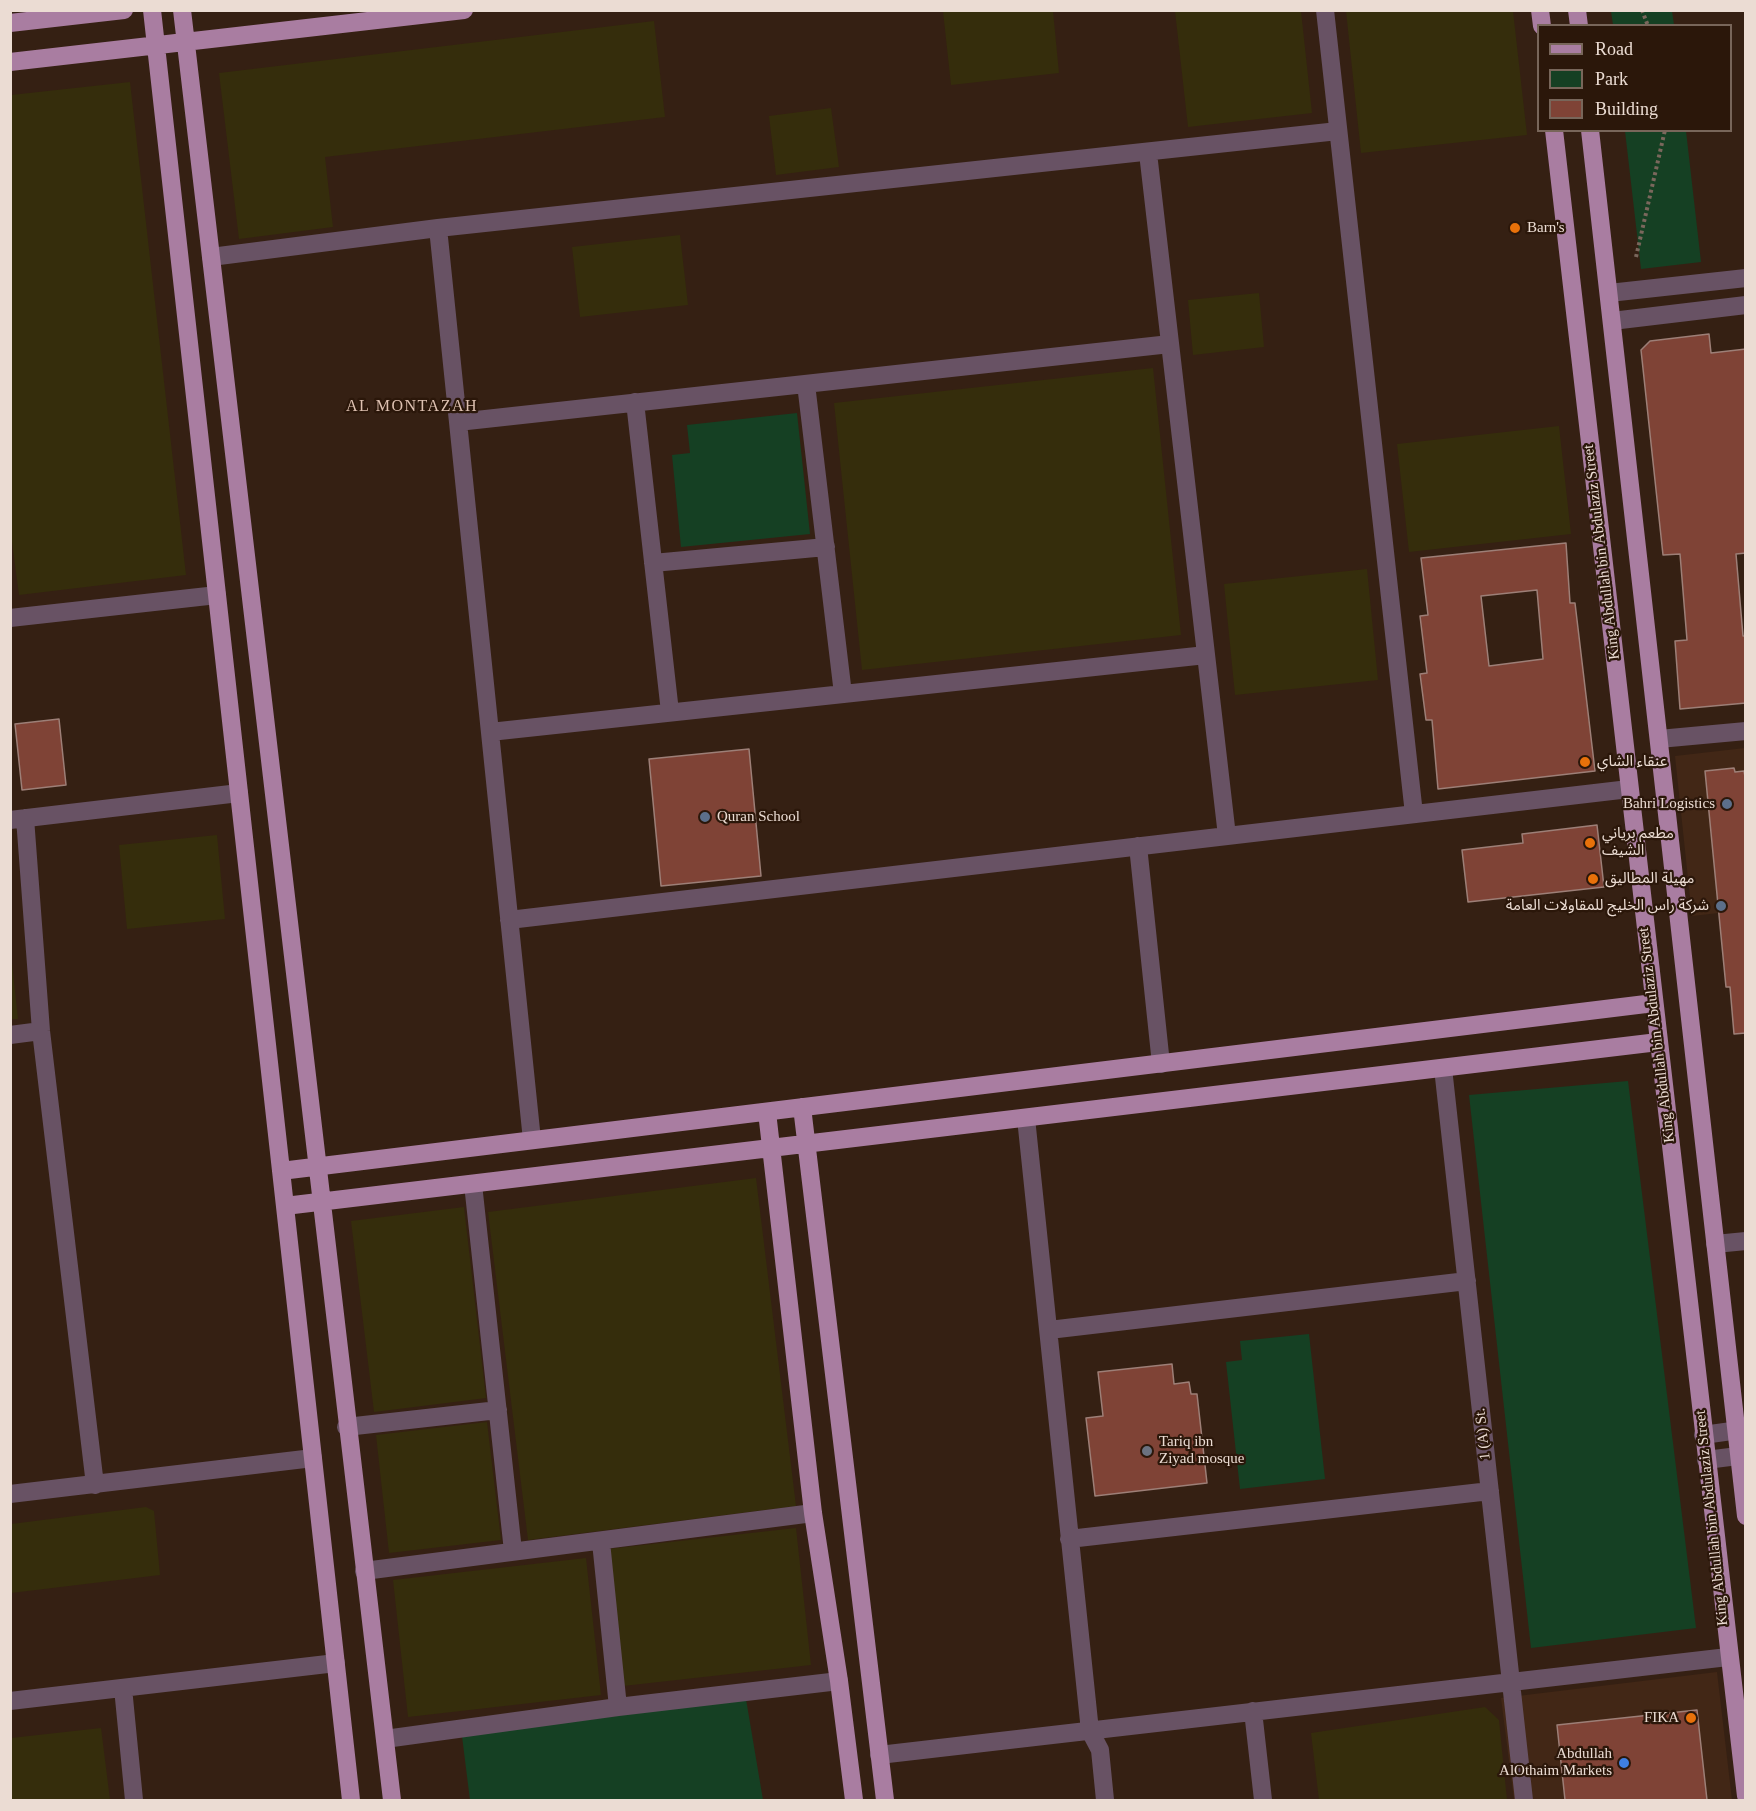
<!DOCTYPE html>
<meta charset="utf-8">
<style>
body{margin:0}
#map{position:relative;width:1756px;height:1811px;overflow:hidden;background:#352013;font-family:"Times New Roman",serif}
canvas{display:block}
.frame{position:absolute;inset:0;border:12px solid #ebdcd3;pointer-events:none}
.legend{position:absolute;left:1537px;top:24px;width:195px;height:108px;box-sizing:border-box;background:#2b170a;border:2px solid #78665a;margin:0;padding:8px 10px;list-style:none;font-size:18px;color:#ebdcd3}
.legend li{display:flex;align-items:center;gap:12px;height:30px}
.legend b{width:30px;border:2px solid #78665a}
</style>
<div id="map">
<canvas width="1756" height="1811"></canvas>
<div class="frame"></div>
<ul class="legend">
<li><b style="height:8px;background:#a97da1"></b>Road</li>
<li><b style="height:16px;background:#154023"></b>Park</li>
<li><b style="height:16px;background:#7f4336"></b>Building</li>
</ul>
</div>
<script>
const g = document.querySelector('canvas').getContext('2d');
g.lineJoin = 'round';
function paint(path, color) { g.fillStyle = color; g.fill(path, 'evenodd'); }
function strokePath(path, color, width, dash) { g.strokeStyle = color; g.lineWidth = width; g.lineCap = dash ? 'butt' : 'round'; g.setLineDash(dash || []); g.stroke(path); }
function write(font, color, halo, rows, align = 'center') {
  g.font = font + ' "Times New Roman","Noto Sans Arabic",serif'; g.lineWidth = 4.5; g.setLineDash([]); g.textBaseline = 'middle'; g.strokeStyle = halo; g.fillStyle = color; for (const [text, x, y, turn = 0] of rows) {
    g.save(); g.translate(x, y); g.rotate((+turn || 0) * Math.PI / 180); g.textAlign = isNaN(turn) ? turn : align; if (halo) g.strokeText(text, 0, 0); g.fillText(text, 0, 0); g.restore();
  }
}
paint(new Path2D(`
 M 1745,748 L 1745,910 L 1692,916 L 1675,756 Z
 M 1717,1672 L 1732,1800 L 1514,1800 L 1501,1698 Z`), '#422716');
paint(new Path2D(`
 M 1611,11 L 1672,11 L 1674,25 L 1613,25 Z
 M 1625,131 L 1686,131 L 1701,262 L 1641,269 Z
 M 797,413 L 810,534 L 681,547 L 672,455 L 690,453 L 687,425 Z
 M 1628,1081 L 1696,1628 L 1531,1648 L 1469,1095 Z
 M 1309,1334 L 1325,1479 L 1240,1489 L 1226,1362 L 1242,1360 L 1240,1341 Z
 M 746,1699 L 763,1800 L 470,1800 L 462,1736 Z`), '#154023');
paint(new Path2D(`
 M 943,11 L 1053,11 L 1059,73 L 951,85 Z
 M 1175,11 L 1301,11 L 1312,113 L 1188,127 Z
 M 1346,11 L 1513,11 L 1527,135 L 1361,153 Z
 M 654,21 L 665,117 L 325,157 L 333,227 L 239,239 L 219,73 Z
 M 130,82 L 186,575 L 19,595 L 10,527 L 11,95 Z
 M 831,108 L 839,167 L 776,175 L 769,116 Z
 M 680,235 L 688,305 L 580,317 L 572,247 Z
 M 1259,293 L 1264,347 L 1193,355 L 1188,300 Z
 M 1153,368 L 1181,635 L 862,670 L 834,403 Z
 M 1559,426 L 1571,534 L 1409,552 L 1397,444 Z
 M 1367,569 L 1378,680 L 1235,695 L 1224,584 Z
 M 217,835 L 225,919 L 127,929 L 119,845 Z
 M 10,944 L 18,1019 L 10,1019 Z
 M 756,1178 L 796,1506 L 528,1540 L 488,1212 Z
 M 464,1207 L 486,1398 L 374,1412 L 351,1221 Z
 M 487,1422 L 501,1540 L 389,1553 L 376,1435 Z
 M 146,1507 L 154,1511 L 160,1575 L 11,1593 L 11,1524 Z
 M 796,1528 L 811,1665 L 623,1686 L 608,1549 Z
 M 586,1558 L 601,1695 L 408,1717 L 393,1580 Z
 M 1485,1707 L 1499,1720 L 1507,1800 L 1319,1800 L 1311,1733 Z
 M 101,1728 L 110,1800 L 11,1800 L 11,1738 Z`), '#352d0c');
const building = new Path2D(`
 M 1709,334 L 1711,353 L 1746,349 L 1746,553 L 1736,554 L 1743,636 L 1746,636 L 1746,703 L 1680,709 L 1675,641 L 1687,640 L 1680,554 L 1663,555 L 1641,350 L 1650,341 Z
 M 1566,543 L 1570,603 L 1575,603 L 1595,771 L 1438,789 L 1432,720 L 1426,720 L 1420,674 L 1427,673 L 1420,616 L 1428,615 L 1421,558 ZM 1537,590 L 1543,659 L 1489,666 L 1481,596 Z
 M 59,719 L 66,785 L 22,790 L 15,724 Z
 M 749,749 L 761,876 L 661,886 L 649,759 Z
 M 1734,768 L 1735,772 L 1744,771 L 1746,782 L 1746,1033 L 1734,1034 L 1730,987 L 1726,987 L 1705,771 Z
 M 1597,825 L 1604,887 L 1468,902 L 1462,850 L 1523,843 L 1522,834 Z
 M 1172,1364 L 1174,1384 L 1189,1382 L 1191,1394 L 1197,1394 L 1207,1483 L 1095,1496 L 1086,1418 L 1103,1416 L 1098,1372 Z
 M 1697,1710 L 1707,1800 L 1565,1800 L 1557,1725 Z`);
paint(building, '#7f4336');
strokePath(building, '#9d7f77', 1.5);
strokePath(new Path2D(`
 M 1642,10 L 1648,26
 M 1636,257 L 1665,130`), '#7a675c', 4, [3, 3]);
strokePath(new Path2D(`
 M 1325,10 L 1414,814
 M 1148,153 L 1227,836
 M 438,228 L 532,1140
 M 211,257 L 438,228 L 1338,131
 M 1609,293 L 1746,278
 M 1612,321 L 1746,305
 M 806,384 L 843,694
 M 635,402 L 670,712
 M 458,422 L 1170,344
 M 653,563 L 826,547
 M 10,618 L 217,595
 M 490,732 L 1206,655
 M 1659,739 L 1746,731
 M 25,818 L 41,1031 L 95,1485
 M 10,820 L 239,793
 M 1138,846 L 1161,1064
 M 509,920 L 1629,789
 M 10,1035 L 41,1031
 M 1443,1068 L 1524,1800
 M 1026,1118 L 1090,1731 L 1100,1750 L 1105,1800
 M 473,1184 L 513,1551
 M 1715,1244 L 1746,1241
 M 1049,1330 L 1467,1281
 M 346,1427 L 498,1410
 M 1703,1435 L 1746,1429
 M 1706,1460 L 1746,1455
 M 10,1494 L 313,1458
 M 1069,1539 L 1490,1491
 M 601,1542 L 618,1707
 M 364,1571 L 813,1513
 M 123,1688 L 134,1800
 M 10,1701 L 336,1663
 M 1253,1711 L 1263,1800
 M 385,1739 L 618,1707 L 839,1681
 M 879,1755 L 1728,1657`), '#685264', 18);
strokePath(new Path2D(`
 M 152,10 L 351,1800
 M 182,10 L 392,1800
 M 1540,10 L 1542,26
 M 1577,10 L 1579,26
 M 10,23 L 124,10
 M 10,62 L 464,10
 M 1554,130 L 1746,1796
 M 1590,130 L 1746,1516
 M 802,1107 L 885,1800
 M 767,1112 L 813,1513 L 839,1681 L 854,1800
 M 281,1171 L 1654,1003
 M 285,1206 L 1658,1042`), '#a97da1', 18);
for (const [x, y, r, color] of [
 [1515,228,6,"#e8710a"],
 [1585,762,6,"#e8710a"],
 [1727,804,6,"#5c6f8a"],
 [705,817,6,"#5c6f8a"],
 [1590,843,6,"#e8710a"],
 [1593,879,6,"#e8710a"],
 [1721,906,6,"#5c6f8a"],
 [1147,1451,6,"#6b7280"],
 [1691,1718,6,"#e8710a"],
 [1624,1763,6,"#3f7fe0"]
]) { const dot = new Path2D(); dot.arc(x, y, r, 0, 2 * Math.PI); g.fillStyle = color; g.fill(dot); strokePath(dot, '#2b170a', 2); }
write('15px', '#ebdcd3', '#2b170a', [
 ["Barn's",1527,228],
 ["عنقاء الشاي",1597,762],
 ["Bahri Logistics",1715,804,"right"],
 ["Quran School",717,817],
 ["مطعم برياني",1602,834],
 ["الشيف",1602,851],
 ["مهيلة المطاليق",1605,879],
 ["شركة راس الخليج للمقاولات العامة",1709,906,"right"],
 ["Tariq ibn",1159,1442],
 ["Ziyad mosque",1159,1459],
 ["FIKA",1679,1718,"right"],
 ["Abdullah",1612,1754,"right"],
 ["AlOthaim Markets",1612,1771,"right"]
], 'left');
write('15px', '#ebdcd3', '#2b170a', [
 ["King Abdullah bin Abdulaziz Street",1602,552,-97],
 ["King Abdullah bin Abdulaziz Street",1657,1035,-97],
 ["1 (A) St.",1483,1434,-96],
 ["King Abdullah bin Abdulaziz Street",1712,1518,-96]
]);
g.letterSpacing = '1.5px';
write('16px', '#dec1b1', '#2b170a', [
 ["AL MONTAZAH",412,407]
]);
g.letterSpacing = '0px';
</script>
